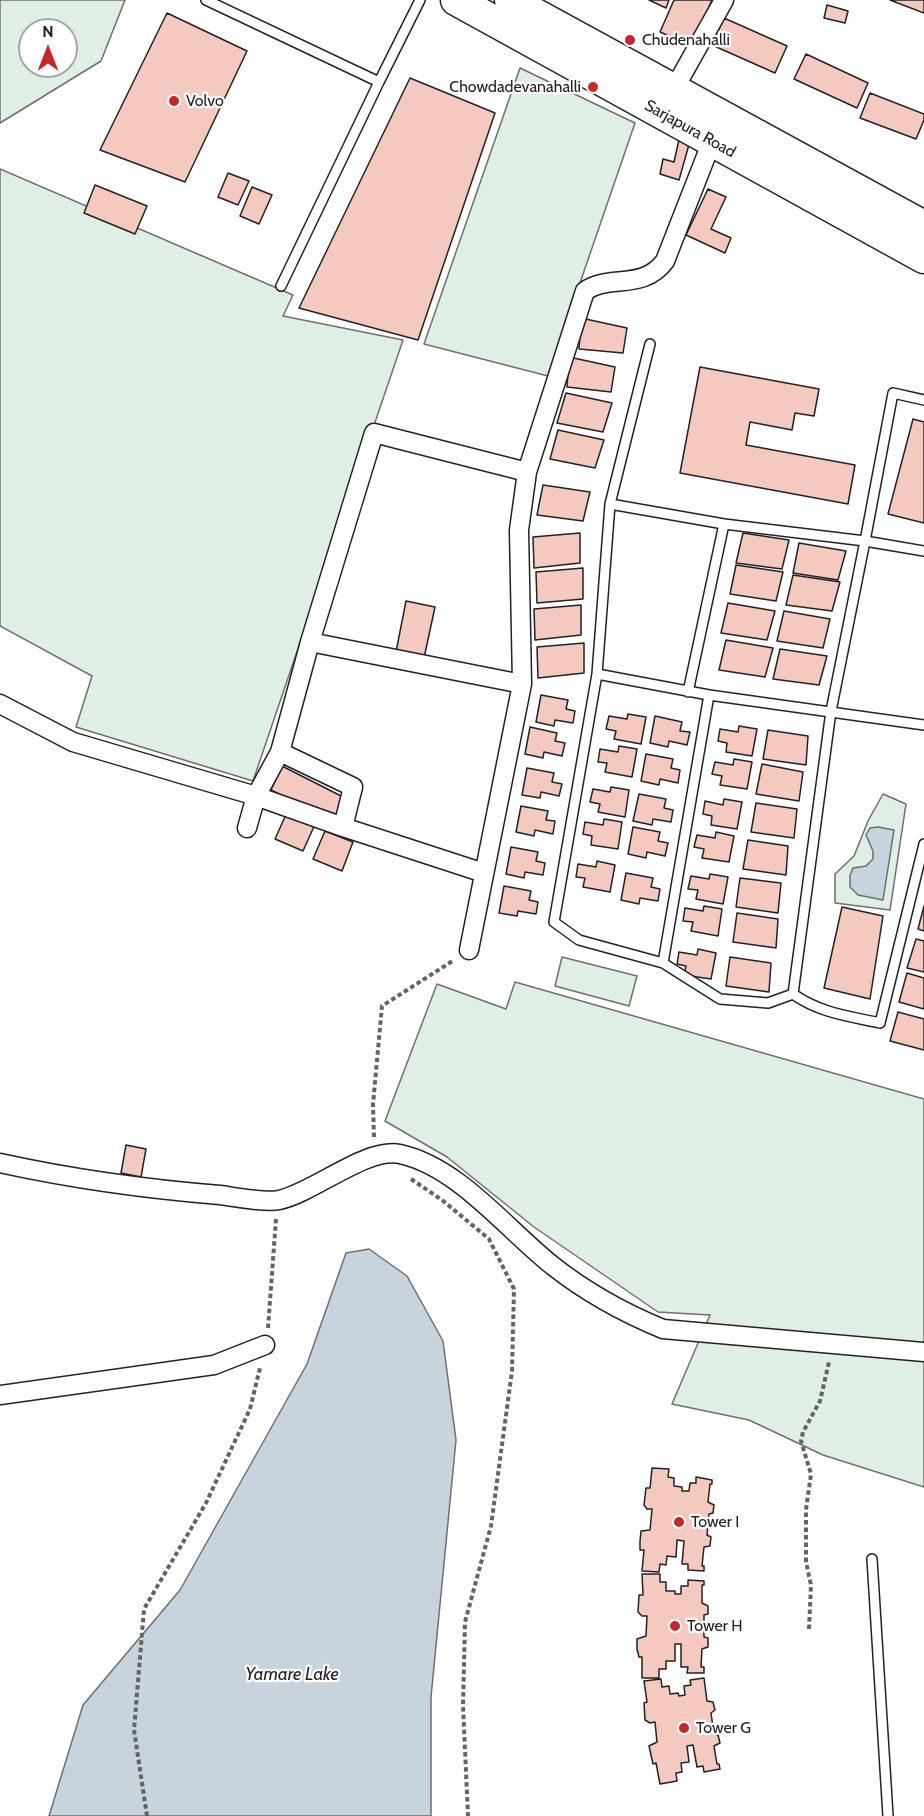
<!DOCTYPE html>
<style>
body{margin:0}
#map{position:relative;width:924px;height:1816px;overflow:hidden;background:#fff;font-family:Cabin,sans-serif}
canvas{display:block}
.north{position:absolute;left:18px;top:18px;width:60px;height:60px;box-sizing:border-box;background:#fff;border:2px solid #a7a7a7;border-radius:50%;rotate:0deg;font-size:16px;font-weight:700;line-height:24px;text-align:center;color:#222}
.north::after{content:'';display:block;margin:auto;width:21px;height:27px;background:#c62828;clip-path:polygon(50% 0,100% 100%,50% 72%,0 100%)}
</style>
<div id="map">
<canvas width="924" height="1816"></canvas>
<div class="north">N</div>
</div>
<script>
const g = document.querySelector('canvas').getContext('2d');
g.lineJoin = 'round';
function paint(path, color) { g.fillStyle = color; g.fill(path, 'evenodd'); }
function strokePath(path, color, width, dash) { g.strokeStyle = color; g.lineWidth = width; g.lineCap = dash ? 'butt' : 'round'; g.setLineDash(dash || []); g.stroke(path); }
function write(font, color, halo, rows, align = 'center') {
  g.font = font + ' Cabin,sans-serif'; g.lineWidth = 4.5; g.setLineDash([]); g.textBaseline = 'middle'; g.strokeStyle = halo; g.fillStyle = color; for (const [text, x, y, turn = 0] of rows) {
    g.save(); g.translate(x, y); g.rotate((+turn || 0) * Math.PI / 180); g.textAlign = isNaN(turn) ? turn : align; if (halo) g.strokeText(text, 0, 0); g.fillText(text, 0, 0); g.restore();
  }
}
const green = new Path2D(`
 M 0,0 L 125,0 L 101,61 L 0,123 ZM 30,30 L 66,30 L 66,66 L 30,66 Z
 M 520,68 L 635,123 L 548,376 L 424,344 Z
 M 0,169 L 293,295 L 283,316 L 403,340 L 253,781 L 76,727 L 92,676 L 0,626 Z
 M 883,794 L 906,804 L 890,910 L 835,903 L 835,874 L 854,856 L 868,821 Z
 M 562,957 L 637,976 L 629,1006 L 555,986 Z
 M 515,982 L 924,1099 L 924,1487 L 823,1455 L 749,1420 L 672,1404 L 710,1315 L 658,1312 L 534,1227 L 447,1157 L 385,1121 L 437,984 L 506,1009 Z`);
paint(green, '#e0efe3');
strokePath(green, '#6f6f6f', 1.5);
const water = new Path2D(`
 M 878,827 L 894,830 L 883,900 L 858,895 L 850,887 L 850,875 L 853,868 L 866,866 L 873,859 L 873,851 L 866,835 L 870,828 Z
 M 369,1249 L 407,1276 L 443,1341 L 456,1440 L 431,1697 L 431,1816 L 49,1816 L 83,1705 L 180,1590 L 307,1364 L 346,1253 Z`);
paint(water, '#c7d3dd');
strokePath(water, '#6f6f6f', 1.5);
const building = new Path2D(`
 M 649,0 L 669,0 L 666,8 Z
 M 674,0 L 712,0 L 692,46 L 660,32 Z
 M 890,0 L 924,0 L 924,13 Z
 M 827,5 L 848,11 L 845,23 L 824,18 Z
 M 167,13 L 247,51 L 185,182 L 100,150 Z
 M 724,18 L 787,46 L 775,73 L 712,45 Z
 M 806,54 L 868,83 L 857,108 L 794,79 Z
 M 410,78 L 495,113 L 418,340 L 299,308 Z
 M 870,93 L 924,114 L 924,120 L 916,139 L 860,118 Z
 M 680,135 L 690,141 L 679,180 L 660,174 L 663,159 L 674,162 Z
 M 228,173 L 249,181 L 238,205 L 218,197 Z
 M 95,185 L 147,206 L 135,234 L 84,213 Z
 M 252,187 L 272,195 L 259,224 L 240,216 Z
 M 708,189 L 726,197 L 711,229 L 731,238 L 725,253 L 686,235 Z
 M 581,318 L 627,328 L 623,353 L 579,349 Z
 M 569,357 L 615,367 L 611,392 L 567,387 Z
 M 700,367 L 819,389 L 814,416 L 795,413 L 792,430 L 750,422 L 746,445 L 855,465 L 848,504 L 680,473 Z
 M 566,393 L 612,403 L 603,432 L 557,423 Z
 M 913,419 L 924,422 L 924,523 L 888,514 Z
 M 558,430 L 604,440 L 595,468 L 550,459 Z
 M 543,485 L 590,492 L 583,521 L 537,515 Z
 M 580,533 L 580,563 L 534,568 L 533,537 Z
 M 743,533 L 789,540 L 782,569 L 736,563 Z
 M 799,543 L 846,551 L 838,580 L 793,573 Z
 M 736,565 L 783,572 L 776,601 L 730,594 Z
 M 583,568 L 583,599 L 537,603 L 536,572 Z
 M 793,575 L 840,582 L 832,611 L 786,605 Z
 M 406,601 L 435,607 L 424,658 L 396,652 Z
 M 728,603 L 775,611 L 767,640 L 721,633 Z
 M 581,605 L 581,635 L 535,640 L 534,609 Z
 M 784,611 L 830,619 L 823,648 L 777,641 Z
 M 726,640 L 773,648 L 765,677 L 719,670 Z
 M 584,643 L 584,673 L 538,678 L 537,647 Z
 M 780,649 L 827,656 L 819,685 L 773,679 Z
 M 541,695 L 568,700 L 566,709 L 575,711 L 573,723 L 555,720 L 554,726 L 536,722 Z
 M 628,714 L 646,717 L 641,744 L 614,739 L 616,731 L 606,729 L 609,716 L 627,719 Z
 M 655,716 L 682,722 L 680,731 L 690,732 L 687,745 L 669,741 L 668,747 L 650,743 Z
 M 739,726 L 757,729 L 752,756 L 726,752 L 727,743 L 718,741 L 720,729 L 738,732 Z
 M 530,727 L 557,733 L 555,741 L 565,743 L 562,756 L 544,752 L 543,758 L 525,754 Z
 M 768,730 L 808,736 L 806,765 L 763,759 Z
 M 619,746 L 637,749 L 632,777 L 605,772 L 607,763 L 598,762 L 600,749 L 618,752 Z
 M 646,754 L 673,759 L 671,768 L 680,770 L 678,783 L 660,779 L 659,785 L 641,781 Z
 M 734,759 L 752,762 L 747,789 L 720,785 L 722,776 L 712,774 L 715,762 L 733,765 Z
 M 762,764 L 803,772 L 799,801 L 756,794 Z
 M 282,766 L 347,799 L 335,822 L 271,790 Z
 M 527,768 L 554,773 L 552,782 L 562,784 L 559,796 L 541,792 L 540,798 L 522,795 Z
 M 611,787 L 629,790 L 625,817 L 598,812 L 600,804 L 590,802 L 593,789 L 610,792 Z
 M 639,794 L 666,799 L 664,808 L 673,810 L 671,822 L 653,819 L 652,825 L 633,821 Z
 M 724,799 L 742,802 L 737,829 L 711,825 L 712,816 L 703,814 L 705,801 L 723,805 Z
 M 756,803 L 797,809 L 794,838 L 751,832 Z
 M 521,806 L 548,811 L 546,820 L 555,821 L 553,834 L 535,830 L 534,836 L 516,832 Z
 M 288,810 L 316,822 L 303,851 L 275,839 Z
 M 604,819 L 622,822 L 618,849 L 591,845 L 592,836 L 583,834 L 585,822 L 603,825 Z
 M 633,827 L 660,832 L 658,841 L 668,843 L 665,856 L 647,852 L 646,858 L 628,854 Z
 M 325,831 L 353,842 L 342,871 L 313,859 Z
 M 716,832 L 734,836 L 729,862 L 702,858 L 704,849 L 694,847 L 697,835 L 715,838 Z
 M 748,840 L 788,846 L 786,875 L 743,869 Z
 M 511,847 L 538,852 L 536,861 L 545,863 L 543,875 L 525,872 L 524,878 L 506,874 Z
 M 597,861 L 615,865 L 610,892 L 583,887 L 585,878 L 576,877 L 578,864 L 596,867 Z
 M 626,873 L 653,878 L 651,887 L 660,889 L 658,901 L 640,898 L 639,904 L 621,900 Z
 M 710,874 L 728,877 L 723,904 L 696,899 L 698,890 L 688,889 L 691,876 L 709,879 Z
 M 740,878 L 781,883 L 778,913 L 736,907 Z
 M 504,886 L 531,891 L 529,900 L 538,902 L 536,914 L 518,911 L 517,916 L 499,913 Z
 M 704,906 L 722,909 L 718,936 L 691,931 L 693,922 L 683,921 L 685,908 L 703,911 Z
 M 924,906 L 924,931 L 918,929 Z
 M 842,907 L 883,916 L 870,999 L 824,988 Z
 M 737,913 L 778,919 L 776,948 L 733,942 Z
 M 916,939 L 924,941 L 924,972 L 907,968 Z
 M 698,949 L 716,953 L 711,979 L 684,975 L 686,966 L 677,964 L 679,952 L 697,955 Z
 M 730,957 L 771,963 L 769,992 L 726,986 Z
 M 907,973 L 924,978 L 924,1009 L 899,1002 Z
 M 898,1012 L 924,1019 L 924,1050 L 890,1041 Z
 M 126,1145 L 146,1149 L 141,1177 L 121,1173 Z
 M 652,1468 L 669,1469 L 668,1477 L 674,1478 L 674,1486 L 682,1487 L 682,1491 L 689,1491 L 690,1483 L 696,1483 L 696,1477 L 712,1480 L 712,1484 L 710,1484 L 708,1502 L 714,1505 L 713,1513 L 709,1514 L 707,1535 L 711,1537 L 710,1546 L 704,1547 L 702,1566 L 704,1566 L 704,1571 L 688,1570 L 688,1564 L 682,1564 L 684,1541 L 677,1540 L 676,1557 L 667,1556 L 666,1565 L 660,1564 L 659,1572 L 642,1571 L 644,1550 L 640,1550 L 640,1541 L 641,1531 L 650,1530 L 652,1509 L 647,1509 L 644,1505 L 646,1488 L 650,1488 Z
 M 642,1574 L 660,1574 L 660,1582 L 666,1582 L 666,1591 L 675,1591 L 675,1594 L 681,1594 L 681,1586 L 688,1586 L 688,1580 L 704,1581 L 704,1585 L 702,1585 L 702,1603 L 708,1606 L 708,1614 L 704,1615 L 704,1637 L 708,1638 L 708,1647 L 702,1649 L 701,1667 L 704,1667 L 704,1673 L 687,1673 L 688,1667 L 681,1667 L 681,1644 L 675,1644 L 675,1661 L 666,1661 L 666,1669 L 659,1669 L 659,1678 L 642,1678 L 642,1657 L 639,1657 L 637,1649 L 637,1639 L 646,1636 L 647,1616 L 642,1616 L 638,1612 L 639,1595 L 643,1595 Z
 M 704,1678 L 707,1701 L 713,1702 L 715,1710 L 711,1713 L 714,1734 L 718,1735 L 720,1743 L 714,1746 L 717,1764 L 719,1764 L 720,1769 L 704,1772 L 703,1766 L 697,1767 L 693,1745 L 687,1746 L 689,1762 L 681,1763 L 682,1772 L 676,1773 L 677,1781 L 660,1784 L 656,1763 L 653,1764 L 649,1746 L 657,1742 L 655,1722 L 650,1723 L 645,1720 L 644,1703 L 647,1702 L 644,1681 L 661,1679 L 662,1687 L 669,1686 L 670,1694 L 678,1693 L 679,1696 L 685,1695 L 684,1686 L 691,1685 L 690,1680 Z`);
paint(building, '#f3c9c0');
strokePath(building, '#222', 1.5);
const lane = new Path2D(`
 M 206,0 L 379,82 L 420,0
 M 281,286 L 379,82
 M 924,400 L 893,393 L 865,541 L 924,551
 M 610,504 L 724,524 L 865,541 L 831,711 L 793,994 L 768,1003 L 720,999 L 663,963 L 579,940 L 554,922 L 597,674 L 610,504 L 650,344
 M 597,674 L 709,695 L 924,725
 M 688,692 L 724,524
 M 663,963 L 709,695
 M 793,994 C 820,1013 848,1016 880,1023 L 924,844
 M 872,1559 L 888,1816`);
const street = new Path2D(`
 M 669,98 L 724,0
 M 310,642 L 374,433 L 527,472
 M 0,704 L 73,742 L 256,796 L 343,827
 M 280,752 L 353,787 L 343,827 L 484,873
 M 247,828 L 256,796 L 280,752 L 310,642 L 522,684
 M 469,950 L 522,684 L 519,530 L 527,472 L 585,291 C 609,274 643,291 665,261 L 712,141
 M 0,1163 C 73,1179 146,1189 220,1195 C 235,1197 266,1203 279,1200 C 315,1192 366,1147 400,1154 C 459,1167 507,1230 553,1266 C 586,1292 624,1313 663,1329 L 924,1352
 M 0,1395 L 214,1365 L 265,1345`);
const primary = new Path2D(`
 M 456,0 L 924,258
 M 510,0 L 924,226`);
strokePath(lane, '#222', 12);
strokePath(street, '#222', 21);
strokePath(primary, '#222', 33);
strokePath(new Path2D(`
 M 374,1137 L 373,1104 L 382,1006 L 454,960
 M 411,1179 L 442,1200 L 489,1239 L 514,1289 L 512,1371 L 491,1526 L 465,1622 L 463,1706 L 468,1816
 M 268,1328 L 276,1219
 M 809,1629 L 811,1585 L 806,1562 L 806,1510 L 811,1474 L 801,1441 L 803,1432 L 820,1401 L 829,1362
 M 147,1816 L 134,1730 L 144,1609 L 206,1503 L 250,1409 L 260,1368`), '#646464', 4, [4.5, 3]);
strokePath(lane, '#fff', 9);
strokePath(street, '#fff', 18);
strokePath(primary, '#fff', 30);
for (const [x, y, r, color] of [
 [630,40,6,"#c62828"],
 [593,87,6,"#c62828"],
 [174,101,6,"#c62828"],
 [679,1522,6,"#c62828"],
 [675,1626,6,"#c62828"],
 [684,1728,6,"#c62828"]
]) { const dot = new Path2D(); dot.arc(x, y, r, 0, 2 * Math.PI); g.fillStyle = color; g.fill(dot); strokePath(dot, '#fff', 2); }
write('16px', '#222', '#fff', [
 ["Chudenahalli",642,40],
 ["Chowdadevanahalli",581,87,"right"],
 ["Volvo",186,101],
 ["Tower I",691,1522],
 ["Tower H",687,1626],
 ["Tower G",696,1728]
], 'left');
write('16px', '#222', '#fff', [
 ["Sarjapura Road",690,129,29]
]);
write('italic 18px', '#222', '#fff', [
 ["Yamare Lake",292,1675]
]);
</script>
